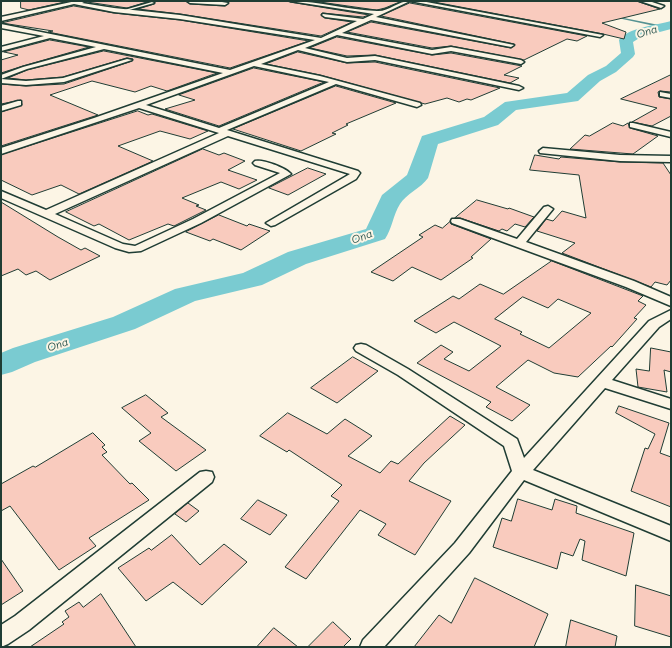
<!DOCTYPE html>
<style>
body{margin:0}
#map{position:relative;width:672px;height:648px;overflow:hidden;background:#fcf5e5;font-family:Mali,sans-serif}
canvas{display:block}
.frame{position:absolute;inset:0;border:2px solid #1f3d34;pointer-events:none}
</style>
<div id="map">
<canvas width="672" height="648"></canvas>
<div class="frame"></div>
</div>
<script>
const g = document.querySelector('canvas').getContext('2d');
g.lineJoin = 'round';
function paint(path, color) { g.fillStyle = color; g.fill(path, 'evenodd'); }
function strokePath(path, color, width, dash) { g.strokeStyle = color; g.lineWidth = width; g.lineCap = dash ? 'butt' : 'round'; g.setLineDash(dash || []); g.stroke(path); }
function write(font, color, halo, rows, align = 'center') {
  g.font = font + ' Mali,sans-serif'; g.lineWidth = 4; g.setLineDash([]); g.textBaseline = 'middle'; g.strokeStyle = halo; g.fillStyle = color; for (const [text, x, y, turn = 0] of rows) {
    g.save(); g.translate(x, y); g.rotate((+turn || 0) * Math.PI / 180); g.textAlign = isNaN(turn) ? turn : align; if (halo) g.strokeText(text, 0, 0); g.fillText(text, 0, 0); g.restore();
  }
}
paint(new Path2D(`
 M 614,16 L 664,26 L 665,27 L 664,28 L 613,17 Z`), '#569292');
paint(new Path2D(`
 M 671,21 L 671,29 L 641,37 L 633,42 L 635,54 L 633,57 L 616,72 L 600,81 L 578,101 L 516,110 L 498,125 L 438,144 L 428,178 C 421,188 406,194 400,204 C 393,215 392,229 385,239 L 306,264 L 262,285 L 195,301 L 135,329 L 35,362 L 12,372 L 1,375 L 1,353 L 13,348 L 113,317 L 175,289 L 243,273 L 288,252 L 366,229 L 382,195 L 407,175 L 422,136 L 484,117 L 505,102 L 567,93 L 588,75 L 606,66 L 621,53 L 619,40 C 627,28 657,25 671,21 Z`), '#7acbd1');
const building = new Path2D(`
 M 21,1 L 69,1 L 29,10 L 21,8 Z
 M 87,1 L 150,1 L 127,8 L 87,2 Z
 M 153,1 L 186,1 L 190,4 L 225,6 L 229,3 L 225,1 L 289,1 L 290,2 L 369,15 L 363,17 L 322,13 L 321,15 L 325,18 L 352,22 L 321,36 L 180,14 L 138,9 L 154,4 L 155,3 Z
 M 313,1 L 402,1 L 385,8 L 377,10 Z
 M 429,1 L 636,1 L 660,9 L 602,23 L 626,32 L 624,39 L 603,34 Z
 M 410,3 L 587,36 L 577,41 L 567,39 L 524,60 L 451,46 L 432,48 L 347,32 L 371,22 L 511,48 L 515,45 L 514,44 L 381,16 Z
 M 74,6 L 114,13 L 180,20 L 309,41 L 230,68 L 48,32 L 53,31 L 2,23 Z
 M 337,37 L 432,55 L 451,53 L 522,66 L 504,75 L 519,78 L 510,83 L 375,55 L 347,56 L 310,48 Z
 M 50,40 L 89,47 L 23,66 L 1,73 L 1,60 L 18,55 L 4,52 Z
 M 104,51 L 217,73 L 167,91 L 151,86 L 135,92 L 92,81 L 50,95 L 98,115 L 1,146 L 1,112 L 22,105 L 21,100 L 1,104 L 1,84 L 26,86 L 64,84 L 132,61 L 133,59 L 127,58 L 63,77 L 26,80 L 8,78 L 27,70 Z
 M 298,52 L 347,63 L 375,62 L 500,88 L 471,100 L 467,99 L 459,102 L 447,98 L 425,104 L 320,75 L 266,64 Z
 M 254,68 L 324,82 L 219,126 L 165,109 L 195,100 L 179,95 Z
 M 671,75 L 671,92 L 660,91 L 658,92 L 659,97 L 671,99 L 671,116 L 652,126 L 632,122 L 657,108 L 621,99 Z
 M 336,86 L 396,103 L 346,124 L 348,125 L 332,133 L 336,134 L 301,151 L 233,129 Z
 M 138,111 L 148,115 L 152,114 L 208,131 L 190,139 L 160,131 L 118,146 L 153,161 L 79,194 L 61,185 L 32,195 L 1,180 L 1,155 Z
 M 613,123 L 623,126 L 628,123 L 630,128 L 658,136 L 633,154 L 570,149 L 585,135 L 589,136 Z
 M 203,149 L 219,155 L 224,153 L 245,161 L 228,170 L 257,180 L 239,189 L 221,182 L 182,198 L 199,205 L 196,206 L 206,210 L 174,226 L 168,224 L 129,240 L 99,224 L 94,226 L 66,212 Z
 M 535,155 L 559,159 L 561,157 L 620,162 L 663,163 L 671,175 L 671,280 L 667,285 L 655,282 L 651,287 L 562,253 L 575,243 L 537,231 L 546,219 L 553,221 L 562,211 L 586,218 L 579,175 L 530,170 Z
 M 308,168 L 326,174 L 288,195 L 269,188 Z
 M 477,200 L 508,209 L 509,208 L 534,217 L 525,227 L 515,224 L 507,231 L 502,229 L 499,231 L 460,218 L 455,218 Z
 M 1,202 L 58,237 L 81,250 L 85,248 L 100,256 L 50,280 L 36,271 L 26,275 L 18,269 L 1,276 Z
 M 219,215 L 247,226 L 249,224 L 270,231 L 241,250 L 213,239 L 210,241 L 186,232 Z
 M 450,222 L 451,224 L 491,239 L 471,257 L 473,258 L 441,280 L 412,267 L 393,281 L 371,272 L 423,237 L 419,235 L 435,225 L 442,228 Z
 M 552,261 L 643,296 L 638,301 L 646,305 L 634,318 L 637,319 L 612,347 L 611,346 L 578,377 L 554,373 L 528,360 L 496,387 L 530,405 L 512,421 L 486,407 L 491,402 L 417,363 L 441,345 L 453,352 L 444,359 L 469,371 L 501,346 L 454,322 L 436,333 L 414,321 L 453,296 L 459,299 L 480,284 L 503,294 ZM 523,297 L 548,308 L 558,299 L 591,313 L 549,348 L 520,334 L 522,332 L 495,319 Z
 M 651,348 L 671,352 L 671,372 L 664,370 L 667,392 L 638,387 L 636,369 L 649,371 Z
 M 353,357 L 378,371 L 337,403 L 311,388 Z
 M 146,395 L 168,413 L 161,417 L 206,450 L 176,471 L 139,441 L 151,433 L 122,408 Z
 M 619,406 L 669,423 L 660,453 L 671,457 L 671,507 L 631,491 L 645,448 L 648,449 L 655,434 L 616,413 Z
 M 288,413 L 327,434 L 345,419 L 372,436 L 348,456 L 380,473 L 391,461 L 398,464 L 450,416 L 465,425 L 424,463 L 409,481 L 451,501 L 415,555 L 378,535 L 386,524 L 360,510 L 306,579 L 285,567 L 339,501 L 331,496 L 342,485 L 289,450 L 287,452 L 260,436 Z
 M 93,433 L 105,445 L 102,447 L 107,452 L 102,455 L 130,484 L 132,483 L 149,500 L 89,538 L 96,546 L 59,570 L 10,506 L 1,511 L 1,484 L 33,466 L 35,467 Z
 M 518,499 L 552,510 L 555,499 L 577,506 L 576,513 L 634,533 L 626,576 L 582,560 L 585,541 L 580,539 L 573,556 L 561,552 L 557,569 L 493,547 L 502,518 L 511,521 Z
 M 258,500 L 287,515 L 270,535 L 241,519 Z
 M 188,503 L 199,511 L 186,522 L 175,514 Z
 M 172,535 L 200,565 L 224,544 L 247,562 L 202,605 L 173,582 L 146,601 L 118,568 L 149,548 L 151,550 Z
 M 1,559 L 23,591 L 1,605 Z
 M 475,578 L 548,614 L 534,647 L 414,647 L 439,615 L 451,623 Z
 M 636,585 L 671,596 L 671,637 L 635,626 Z
 M 101,594 L 136,647 L 30,647 L 64,624 L 62,622 L 69,617 L 65,611 L 79,602 L 83,607 Z
 M 571,620 L 617,636 L 615,647 L 566,647 Z
 M 333,622 L 351,639 L 343,647 L 308,647 Z
 M 274,628 L 298,647 L 257,647 Z`);
paint(building, '#f9cbbe');
strokePath(building, '#1f3d34', 1);
const service = new Path2D(`
 M 152,2 L 154,3 L 122,12 L 121,11 Z`);
const minor = new Path2D(`
 M 76,1 L 86,1 L 82,3 L 114,8 L 180,15 L 321,38 L 357,21 L 325,17 L 322,15 L 323,14 L 363,19 L 374,14 L 290,1 C 320,1 348,10 377,11 C 388,12 398,1 410,1 L 376,17 L 514,45 L 511,47 L 371,20 L 342,33 L 432,50 L 451,47 L 521,60 L 524,62 L 521,64 L 451,51 L 432,54 L 337,35 L 305,48 L 347,58 L 375,56 L 519,86 L 523,88 L 519,90 L 375,60 L 347,62 L 298,50 L 261,64 L 320,76 L 420,103 L 421,105 L 417,107 L 336,84 L 227,130 L 358,171 L 360,173 L 356,179 L 275,225 L 271,226 L 266,223 L 350,174 L 228,136 L 55,214 L 123,244 L 135,246 L 193,219 L 280,173 L 255,165 L 253,163 L 255,161 C 263,159 286,168 291,174 L 201,223 L 141,251 L 129,252 L 115,248 L 1,198 L 1,191 L 46,210 L 219,133 L 139,108 L 1,154 L 1,148 L 94,118 L 223,73 L 104,49 L 27,69 L 1,79 L 26,81 L 63,78 L 127,59 L 132,60 L 64,82 L 26,85 L 1,83 L 1,75 L 23,67 L 96,47 L 50,38 L 1,51 L 1,47 L 44,36 L 1,28 L 1,24 L 230,70 L 315,40 L 180,19 L 114,12 L 74,4 L 1,21 L 1,17 ZM 254,66 L 329,82 L 219,128 L 146,105 Z
 M 187,1 L 216,1 L 228,3 L 225,5 L 190,3 Z
 M 410,1 L 421,1 L 603,35 L 600,37 Z
 M 640,1 L 649,1 L 664,6 L 661,8 Z
 M 660,92 L 671,94 L 671,98 L 660,96 Z
 M 18,101 L 21,101 L 21,105 L 1,111 L 1,106 Z
 M 630,123 L 633,123 L 671,132 L 671,137 L 630,127 Z
 M 543,148 L 620,155 L 671,156 L 671,162 L 620,161 L 540,153 L 539,151 Z
 M 548,206 L 553,209 L 526,242 L 634,281 L 671,297 L 671,306 L 626,287 L 452,223 L 451,221 L 452,219 L 460,219 L 517,239 L 544,207 Z
 M 671,310 L 671,319 L 659,327 L 612,380 L 671,399 L 671,409 L 605,388 L 533,470 L 671,526 L 671,541 L 524,480 L 469,553 L 384,647 L 360,647 L 363,640 L 455,543 L 512,471 L 504,446 L 398,375 L 356,351 L 354,348 L 356,345 L 361,344 L 366,345 L 408,369 L 517,439 L 524,458 L 649,321 Z
 M 206,471 L 212,472 L 214,477 L 212,482 L 29,630 L 8,644 L 1,647 L 1,625 L 15,616 L 200,472 Z`);
strokePath(service, '#1f3d34', 3);
strokePath(minor, '#1f3d34', 3);
paint(service, '#fcf5e5');
paint(minor, '#fcf5e5');
write('italic 11px', '#315953', '#fcf5e5', [
 ["Ona",647,32,-17],
 ["Ona",362,237,-20],
 ["Ona",58,345,-19]
]);
</script>
